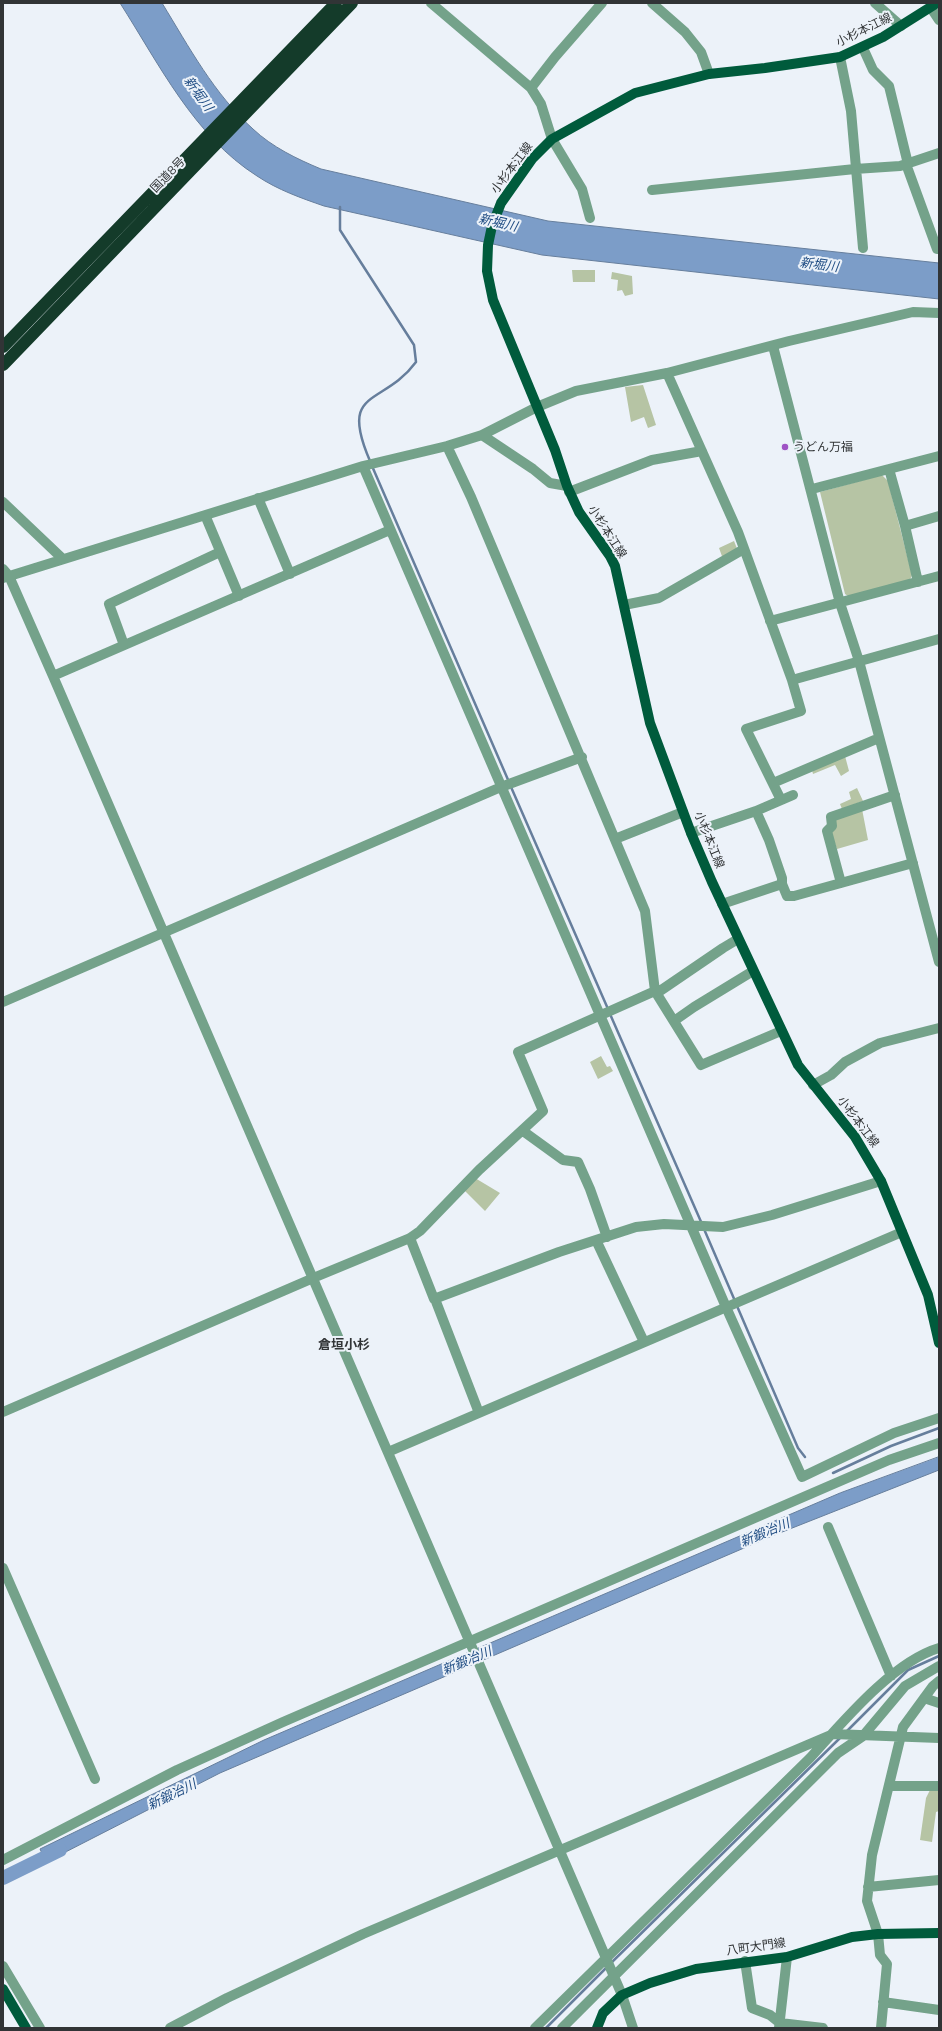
<!DOCTYPE html>
<meta charset="utf-8">
<style>
body{margin:0}
#map{position:relative;width:942px;height:2031px;overflow:hidden;background:#ecf2f9;font-family:Mulish,sans-serif}
canvas{display:block}
.frame{position:absolute;inset:0;border:4px solid #313436;pointer-events:none}
</style>
<div id="map">
<canvas width="942" height="2031"></canvas>
<div class="frame"></div>
</div>
<script>
const g = document.querySelector('canvas').getContext('2d');
g.lineJoin = 'round';
function paint(path, color) { g.fillStyle = color; g.fill(path, 'evenodd'); }
function strokePath(path, color, width, dash) { g.strokeStyle = color; g.lineWidth = width; g.lineCap = dash ? 'butt' : 'round'; g.setLineDash(dash || []); g.stroke(path); }
function write(font, color, halo, rows, align = 'center') {
  g.font = font + ' Mulish,"Noto Sans JP",sans-serif'; g.lineWidth = 4; g.setLineDash([]); g.textBaseline = 'middle'; g.strokeStyle = halo; g.fillStyle = color; for (const [text, x, y, turn = 0] of rows) {
    g.save(); g.translate(x, y); g.rotate((+turn || 0) * Math.PI / 180); g.textAlign = isNaN(turn) ? turn : align; if (halo) g.strokeText(text, 0, 0); g.fillText(text, 0, 0); g.restore();
  }
}
paint(new Path2D(`
 M 572,270 L 595,270 L 595,282 L 573,282 Z
 M 612,272 L 632,276 L 633,294 L 625,296 L 622,290 L 617,291 L 618,280 L 611,279 Z
 M 643,385 L 656,425 L 648,428 L 644,417 L 631,422 L 625,387 Z
 M 882,475 L 888,481 L 912,575 L 910,580 L 848,596 L 845,594 L 820,492 Z
 M 734,541 L 738,551 L 723,559 L 719,548 Z
 M 845,756 L 849,771 L 841,776 L 835,765 L 813,774 L 812,770 Z
 M 857,788 L 863,801 L 842,809 L 840,804 L 851,799 L 849,792 Z
 M 862,809 L 868,840 L 837,849 L 830,831 L 833,819 Z
 M 601,1056 L 607,1067 L 610,1066 L 613,1071 L 598,1079 L 590,1062 Z
 M 475,1178 L 500,1193 L 485,1211 L 464,1190 Z
 M 930,1790 L 939,1791 L 939,1811 L 936,1812 L 932,1842 L 920,1840 L 926,1798 Z`), '#b6c4a4');
const water = new Path2D(`
 M 120,3 L 162,3 C 189,47 214,94 253,129 C 272,147 297,159 321,169 L 548,221 L 939,263 L 939,299 L 542,255 L 324,206 C 301,198 278,190 257,176 C 194,136 159,64 120,3 Z
 M 939,1457 L 939,1470 L 772,1536 L 220,1773 L 46,1862 L 40,1849 L 264,1740 L 840,1493 Z`);
paint(water, '#7c9dc8');
strokePath(water, '#667e9c', 1);
strokePath(new Path2D(`
 M 340,207 L 340,230 L 414,345 L 416,362 C 383,407 338,387 370,461
 M 372,466 L 509,782
 M 511,787 L 608,1009
 M 610,1014 L 702,1224
 M 704,1229 L 735,1301
 M 737,1306 L 798,1448 L 805,1457
 M 833,1473 L 891,1446 L 939,1428
 M 847,1731 L 908,1670 L 939,1656
 M 611,1963 L 840,1738
 M 546,2028 L 606,1968`), '#667e9c', 2.5);
strokePath(new Path2D(`
 M 3,1878 L 60,1850`), '#7c9dc8', 14);
strokePath(new Path2D(`
 M 431,3 L 531,88 L 541,104 L 552,139 L 582,189 L 590,218
 M 652,3 L 685,32 L 701,52 L 709,74
 M 875,3 L 901,26
 M 931,8 L 939,20
 M 863,48 L 873,70 L 889,86 L 908,164
 M 840,57 L 851,111 L 863,248
 M 531,88 L 555,57 L 602,3
 M 906,164 L 937,249
 M 652,190 L 855,169 L 900,166 L 939,153
 M 773,346 L 840,603 L 859,661 L 939,962
 M 667,373 L 738,532 L 792,680 L 939,639
 M 482,435 L 533,469 L 550,483 L 567,486
 M 447,446 L 471,497 L 645,911 L 655,991 L 701,1065 L 781,1031
 M 363,466 L 726,1307 L 802,1477 L 894,1433 L 939,1418
 M 889,469 L 905,526 L 918,582
 M 812,489 L 939,456
 M 569,492 L 652,460 L 702,451
 M 258,498 L 290,574
 M 3,502 L 63,559
 M 205,515 L 239,596
 M 905,526 L 939,516
 M 3,569 L 9,576 L 53,676 L 622,1995 L 633,2028
 M 3,578 L 363,466 L 447,446 L 482,435 L 537,407 L 576,391 L 667,373 L 789,341 L 913,312 L 939,313
 M 624,605 L 659,598 L 744,549
 M 770,621 L 939,576
 M 124,645 L 109,604 L 220,552
 M 53,676 L 390,530
 M 773,783 L 879,738
 M 781,800 L 746,729 L 801,711 L 792,680
 M 756,811 L 793,795
 M 691,833 L 756,811 L 769,840 L 782,878 L 782,884
 M 615,839 L 683,812
 M 841,883 L 827,831 L 832,826 L 831,817 L 895,795
 M 722,904 L 782,884 L 787,896 L 794,896 L 913,863
 M 657,993 L 723,948 L 738,939
 M 3,1002 L 501,787 L 582,757
 M 674,1021 L 694,1007 L 753,971
 M 813,1085 L 831,1075 L 845,1062 L 880,1043 L 939,1028
 M 523,1131 L 563,1160 L 578,1162 L 590,1189 L 607,1237
 M 410,1238 L 434,1299 L 559,1252 L 636,1227 L 664,1224 L 723,1227 L 772,1215 L 881,1181
 M 596,1240 L 644,1342
 M 3,1412 L 318,1276 L 410,1238 L 420,1231 L 479,1170 L 543,1111 L 518,1052 L 655,991
 M 479,1413 L 902,1232
 M 388,1452 L 479,1413 L 435,1299
 M 828,1527 L 891,1676
 M 3,1568 L 95,1779
 M 924,1698 L 939,1703
 M 889,1786 L 939,1786
 M 3,1860 L 177,1770 L 283,1722 L 889,1460 L 939,1443
 M 868,1887 L 939,1880
 M 745,1961 L 752,2008 L 770,2015 L 780,2023 L 823,2028
 M 3,1966 L 40,2028
 M 883,2002 L 939,2010
 M 170,2028 L 227,1998 L 363,1934 L 833,1734 L 939,1738
 M 535,2028 L 810,1758 C 842,1723 892,1662 939,1648
 M 562,2028 L 838,1753 L 863,1736 L 905,1686 L 939,1666
 M 779,2028 L 787,1957
 M 881,2028 L 887,1964 L 880,1955 L 878,1934 L 867,1901 L 872,1855 L 903,1727 L 933,1686 L 939,1681`), '#74a28a', 10);
strokePath(new Path2D(`
 M 937,3 L 883,37 L 840,57 L 765,68 L 709,74 L 635,93 L 552,139 L 532,159 L 501,203 L 492,226 L 488,245 L 487,271 L 493,300 L 555,450 L 567,486 L 579,512 L 610,556 L 615,566 L 650,723 L 691,833 L 712,882 L 798,1065 L 855,1137 L 881,1181 L 928,1295 L 939,1343
 M 3,1989 L 26,2028
 M 597,2028 L 603,2013 L 622,1995 L 650,1983 L 696,1969 L 787,1957 L 852,1937 L 878,1934 L 939,1933`), '#005b3c', 10);
strokePath(new Path2D(`
 M 3,347 L 336,3
 M 3,365 L 352,3`), '#143b2a', 12);
for (const [x, y, r, color] of [
 [785,447,4,"#9f53c5"]
]) { const dot = new Path2D(); dot.arc(x, y, r, 0, 2 * Math.PI); g.fillStyle = color; g.fill(dot); strokePath(dot, '#ecf2f9', 1.5); }
write('12px', '#313436', '#ecf2f9', [
 ["小杉本江線",864,30,-26],
 ["小杉本江線",512,168,-53],
 ["国道8号",168,175,-46],
 ["小杉本江線",607,532,57],
 ["小杉本江線",709,840,68],
 ["小杉本江線",858,1122,53],
 ["八町大門線",756,1947,-8]
]);
write('12px', '#313436', '#ecf2f9', [
 ["うどん万福",793,447]
], 'left');
write('italic 13px', '#1f4c83', '#ecf2f9', [
 ["新堀川",198,94,54],
 ["新堀川",498,223,13],
 ["新堀川",819,265,7],
 ["新鍛冶川",765,1533,-23],
 ["新鍛冶川",467,1661,-23],
 ["新鍛冶川",172,1795,-26]
]);
write('bold 13px', '#313436', '#ecf2f9', [
 ["倉垣小杉",344,1345]
]);
</script>
